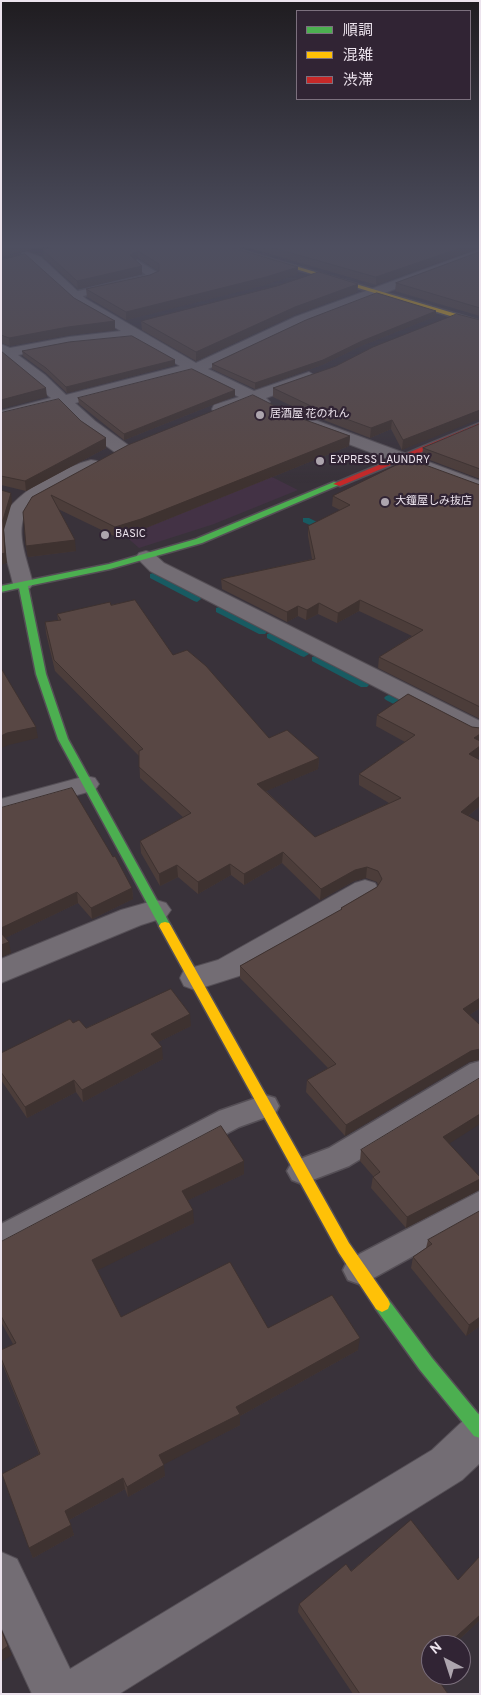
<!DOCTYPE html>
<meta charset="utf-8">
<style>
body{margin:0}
#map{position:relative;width:481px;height:1695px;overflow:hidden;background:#39323a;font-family:Overpass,"Noto Sans JP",sans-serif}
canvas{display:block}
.frame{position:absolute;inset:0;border:2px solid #ece3ed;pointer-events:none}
.legend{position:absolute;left:296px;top:10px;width:175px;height:90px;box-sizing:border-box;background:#312434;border:1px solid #7c707e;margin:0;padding:6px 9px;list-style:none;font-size:15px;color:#ece3ed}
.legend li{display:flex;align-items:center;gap:10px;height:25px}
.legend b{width:25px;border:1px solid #7c707e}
.north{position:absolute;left:421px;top:1635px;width:50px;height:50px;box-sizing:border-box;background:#312434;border:1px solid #7c707e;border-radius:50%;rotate:320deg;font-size:14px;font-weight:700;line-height:20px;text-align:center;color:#ece3ed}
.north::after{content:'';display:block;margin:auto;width:18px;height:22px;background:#ada5ae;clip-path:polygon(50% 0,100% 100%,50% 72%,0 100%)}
</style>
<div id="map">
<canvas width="481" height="1695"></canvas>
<div class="frame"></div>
<ul class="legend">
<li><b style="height:6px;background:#4caf50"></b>順調</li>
<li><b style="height:6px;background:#ffc107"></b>混雑</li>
<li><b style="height:6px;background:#c62828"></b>渋滞</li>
</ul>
<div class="north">N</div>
</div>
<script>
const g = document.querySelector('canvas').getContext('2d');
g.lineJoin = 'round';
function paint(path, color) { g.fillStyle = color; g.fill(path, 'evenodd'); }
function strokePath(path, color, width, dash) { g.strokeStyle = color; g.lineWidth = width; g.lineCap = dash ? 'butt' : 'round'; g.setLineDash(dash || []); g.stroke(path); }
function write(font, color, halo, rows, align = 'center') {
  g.font = font + ' Overpass,"Noto Sans JP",sans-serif'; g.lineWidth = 4.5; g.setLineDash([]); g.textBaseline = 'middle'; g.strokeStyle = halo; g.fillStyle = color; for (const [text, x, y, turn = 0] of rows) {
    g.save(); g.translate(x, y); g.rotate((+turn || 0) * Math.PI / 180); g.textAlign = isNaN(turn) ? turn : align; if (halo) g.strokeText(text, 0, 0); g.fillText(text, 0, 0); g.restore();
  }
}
paint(new Path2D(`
 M 230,456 L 298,490 L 214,524 L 139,548 L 100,514 Z`), '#433245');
paint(new Path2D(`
 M 303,518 L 309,518 L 331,529 L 324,531 L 303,522 Z
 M 153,573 L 200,597 L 201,599 L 197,602 L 194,601 L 150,578 L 150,574 Z
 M 219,607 L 265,630 L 267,632 L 265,634 L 259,634 L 216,612 L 216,608 Z
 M 270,633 L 307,652 L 309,654 L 304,657 L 301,656 L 267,638 L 267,634 Z
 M 315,656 L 367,683 L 369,685 L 367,687 L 361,687 L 312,661 L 312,657 Z
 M 389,695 L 413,707 L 415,709 L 410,712 L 407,711 L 386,700 L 384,698 L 386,696 Z`), '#185b62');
const lane = new Path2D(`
 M 137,260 L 158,273 L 158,277 L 150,281 L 74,298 L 68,295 L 70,293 L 146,275 L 132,263 Z
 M 480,1061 L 480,1086 L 349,1166 L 302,1184 L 292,1180 L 287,1171 L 292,1162 L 329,1148 L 470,1064 Z
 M 265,1095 L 275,1098 L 279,1106 L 275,1114 L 239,1127 L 1,1254 L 1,1224 L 219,1111 Z
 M 480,1191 L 480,1219 L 370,1280 L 359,1284 L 348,1280 L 343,1270 L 348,1260 Z`);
const street = new Path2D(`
 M 480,249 L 480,257 L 305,323 L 208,369 L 254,391 L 309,372 L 317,377 L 315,380 L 266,398 L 270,402 L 268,405 C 261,407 255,403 249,404 C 237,407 226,416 214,413 L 212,409 L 214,405 L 239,397 L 192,373 L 75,403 L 95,421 L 128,445 L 131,449 L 128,453 L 116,453 L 83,429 L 60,406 L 1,421 L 1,411 L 51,398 L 1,356 L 1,344 L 10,348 L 69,337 L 121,331 L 76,305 L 31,263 L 21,256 L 22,253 L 27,252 L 41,257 L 86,299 L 196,363 L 295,317 ZM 133,339 L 180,366 L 66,395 L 45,375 L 18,355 L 69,345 Z
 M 315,420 L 480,481 L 480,494 L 309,429 L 307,425 L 309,421 Z
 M 91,460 L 97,461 L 100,465 L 97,469 C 77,479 25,498 22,524 C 19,543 29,566 33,584 L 30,588 L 23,590 L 16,588 L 13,584 C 9,566 0,542 2,523 C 7,495 66,466 91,460 Z
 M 146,551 L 153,553 L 164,563 L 480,721 L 480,738 L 471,736 L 150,571 L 136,557 L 139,553 Z
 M 86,776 L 95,778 L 99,784 L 95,790 L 1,816 L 1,799 Z
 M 365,880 L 375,883 L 379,890 L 375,897 L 239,976 L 195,990 L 184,986 L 180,978 L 184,970 L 218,960 L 355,883 Z
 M 156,900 L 166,903 L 171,910 L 166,917 L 141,925 L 1,983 L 1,959 L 121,910 Z
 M 480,1413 L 480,1463 L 462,1480 L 119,1694 L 32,1694 L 1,1627 L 1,1552 L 17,1559 L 70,1669 L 432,1450 L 465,1419 Z`);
const fast = new Path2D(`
 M 334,482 L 341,484 L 202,543 L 110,569 L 28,586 L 46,674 L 68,739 L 171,926 L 169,929 L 161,929 L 58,739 L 36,674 L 19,588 L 1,592 L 1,586 L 109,564 L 196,539 Z
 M 382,1296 L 388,1299 L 432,1358 L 480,1416 L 480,1438 L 474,1436 L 420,1370 L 376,1309 L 374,1304 L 376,1299 Z`);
const slow = new Path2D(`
 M 220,246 L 228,246 L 480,321 L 480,325 Z
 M 165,922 L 169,923 L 171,926 L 349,1243 L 388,1299 L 390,1304 L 388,1309 L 382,1312 L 376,1309 L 339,1253 L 159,926 L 161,923 Z`);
const jam = new Path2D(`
 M 480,423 L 480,428 L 340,486 L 333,484 Z`);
strokePath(lane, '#554f56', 3);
strokePath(street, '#554f56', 2);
strokePath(fast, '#554f56', 3);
strokePath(slow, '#554f56', 3);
strokePath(jam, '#554f56', 3);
paint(lane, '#736d74');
paint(street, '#736d74');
paint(fast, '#4caf50');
paint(slow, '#ffc107');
paint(jam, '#c62828');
paint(new Path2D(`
 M 227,246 L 298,267 L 297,274 L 265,285 L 126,320 L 87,297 L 86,289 L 150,275 L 158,271 L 138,258 L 135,260 L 142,274 L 78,289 L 44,258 L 43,250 Z
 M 242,246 L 480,246 L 376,285 Z
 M 480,252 L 480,316 L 395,291 L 396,283 Z
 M 1,260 L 74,298 L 115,321 L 115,330 L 69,335 L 10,346 L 1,343 Z
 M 358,284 L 357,292 L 294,315 L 196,361 L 142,330 L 141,321 Z
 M 436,311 L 436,316 L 361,346 L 322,365 L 255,389 L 212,369 L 212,364 Z
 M 480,320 L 402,450 L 391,429 L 370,438 L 311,415 L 273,397 L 273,388 Z
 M 22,351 L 175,360 L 175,365 L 67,393 L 46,373 L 23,356 Z
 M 235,396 L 124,440 L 79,404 L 78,398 Z
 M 1,413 L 81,421 L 106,438 L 106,448 L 26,491 L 1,485 Z
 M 297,417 L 350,436 L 349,446 L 141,530 L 116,537 L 58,509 L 76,551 L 28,557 L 26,546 L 32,497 Z
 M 480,424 L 480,479 L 422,457 L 423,448 Z
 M 480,485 L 480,719 L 378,668 L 379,657 L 412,636 L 359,611 L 337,623 L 318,614 L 306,620 L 298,616 L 287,622 L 222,589 L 221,579 L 312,559 L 308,536 L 308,526 L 340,510 L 332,506 L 333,496 Z
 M 111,605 L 173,655 L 269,738 L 319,758 L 318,769 L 266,791 L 315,837 L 389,803 L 359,785 L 359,774 L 405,742 L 376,726 L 377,715 L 472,727 L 480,728 L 480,756 L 477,758 L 480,760 L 480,806 L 468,816 L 480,1008 L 469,1015 L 469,1062 L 345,1136 L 306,1092 L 307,1080 L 328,1068 L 240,978 L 240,966 L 341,910 L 341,908 L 377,887 L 378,885 L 377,882 L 366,878 L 354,881 L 320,900 L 282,863 L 244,885 L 231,875 L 198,894 L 178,877 L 160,886 L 141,853 L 140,841 L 184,818 L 140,778 L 139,756 L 55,671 L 46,633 L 45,622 L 58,620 L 57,614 Z
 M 1,808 L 113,857 L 132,888 L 133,899 L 92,919 L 78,903 L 5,938 L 11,953 L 1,957 Z
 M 73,1023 L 86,1028 L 191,1026 L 158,1042 L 163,1059 L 83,1102 L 76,1092 L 27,1118 L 1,1080 L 1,1053 Z
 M 449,1144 L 480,1177 L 480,1185 L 479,1190 L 406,1228 L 371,1188 L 373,1176 L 360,1161 L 361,1150 Z
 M 244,1161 L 244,1174 L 188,1200 L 194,1223 L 97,1270 L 121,1317 L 268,1328 L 358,1350 L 240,1416 L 240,1425 L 163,1464 L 165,1476 L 128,1497 L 125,1489 L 69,1520 L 74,1535 L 33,1558 L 2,1474 L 39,1454 L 1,1361 L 1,1350 L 13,1344 L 1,1322 L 1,1242 Z
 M 480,1211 L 480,1326 L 466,1336 L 411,1268 L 413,1257 L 426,1248 L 428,1240 Z
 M 480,1556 L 480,1620 L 453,1645 L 431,1645 L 431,1665 L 429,1667 L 448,1694 L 353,1694 L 298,1612 L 299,1604 L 351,1571 L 458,1580 Z`), '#4c3d3a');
paint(new Path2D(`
 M 15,246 L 46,246 L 1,257 L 1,249 Z
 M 466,246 L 480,246 L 480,248 L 376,285 L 376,277 Z
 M 138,251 L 138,258 L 130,263 L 130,255 Z
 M 142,266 L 142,274 L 78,289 L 77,281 Z
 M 298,267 L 297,274 L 265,285 L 126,320 L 126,312 Z
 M 358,284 L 357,292 L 294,315 L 196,361 L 196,352 L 295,307 Z
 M 436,311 L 436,316 L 361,346 L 322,365 L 255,389 L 255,383 Z
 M 115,321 L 115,330 L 69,335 L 10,346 L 9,338 L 68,327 Z
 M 175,360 L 175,365 L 67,393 L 66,387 Z
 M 46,388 L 47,397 L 1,409 L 1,400 Z
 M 235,390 L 235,396 L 124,440 L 124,434 Z
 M 480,410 L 480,419 L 402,450 L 403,440 Z
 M 392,420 L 391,429 L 370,438 L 371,428 Z
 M 350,436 L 349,446 L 141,530 L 116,537 L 115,527 Z
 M 106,438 L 106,448 L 26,491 L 25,481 Z
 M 11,493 L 12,502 L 4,530 L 7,563 L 1,565 L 3,520 Z
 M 75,540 L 76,551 L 28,557 L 26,546 Z
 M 360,600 L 359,611 L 337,623 L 338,613 Z
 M 319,603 L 318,614 L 306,620 L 307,610 Z
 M 298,606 L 298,616 L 287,622 L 287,612 Z
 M 36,727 L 38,738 L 9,745 L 1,748 L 1,736 L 7,733 Z
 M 480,734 L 480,743 L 474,738 Z
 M 480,746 L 480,756 L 467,765 L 469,754 Z
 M 319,758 L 318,769 L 257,795 L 257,784 Z
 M 480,796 L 480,806 L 459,823 L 461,812 Z
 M 283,852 L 282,863 L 244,885 L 244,874 Z
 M 230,864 L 231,875 L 198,894 L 198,882 Z
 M 177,865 L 178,877 L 160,886 L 159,874 Z
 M 367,867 L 366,878 L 354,881 L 320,900 L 321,889 L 355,870 Z
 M 132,888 L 133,899 L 92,919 L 91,908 Z
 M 77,892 L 78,903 L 1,940 L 1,928 Z
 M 9,942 L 11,953 L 1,957 L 1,945 Z
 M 480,998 L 480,1008 L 461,1020 L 463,1009 Z
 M 190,1014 L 191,1026 L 152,1045 L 151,1034 Z
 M 162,1047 L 163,1059 L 83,1102 L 82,1090 Z
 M 480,1049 L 480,1060 L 469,1062 L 345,1136 L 346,1125 L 471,1051 Z
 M 74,1080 L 76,1092 L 27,1118 L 25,1107 Z
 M 480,1114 L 480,1124 L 441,1149 L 443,1137 Z
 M 244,1161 L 244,1174 L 182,1203 L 182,1191 Z
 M 480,1179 L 479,1190 L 406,1228 L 407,1217 Z
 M 193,1210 L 194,1223 L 94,1272 L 92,1260 Z
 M 480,1317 L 480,1326 L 466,1336 L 469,1325 Z
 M 360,1338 L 358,1350 L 240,1416 L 240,1425 L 161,1466 L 159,1455 L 236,1407 Z
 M 164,1465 L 165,1476 L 128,1497 L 127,1487 Z
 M 123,1478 L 125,1489 L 67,1521 L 65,1511 Z
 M 71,1525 L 74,1535 L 33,1558 L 29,1548 Z
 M 480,1615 L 480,1620 L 453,1645 L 447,1645 Z
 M 8,1646 L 12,1655 L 1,1662 L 1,1651 Z
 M 431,1659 L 431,1665 L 424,1672 L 426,1664 Z`), '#3e3230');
const building = new Path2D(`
 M 1,246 L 15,246 L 1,249 Z
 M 61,246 L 227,246 L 298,267 L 266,277 L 126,312 L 86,289 L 150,275 L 159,271 L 159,264 L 138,251 L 130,255 L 142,266 L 77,281 L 43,250 Z
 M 267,246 L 466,246 L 376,277 Z
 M 480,252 L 480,308 L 396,283 Z
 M 25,254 L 74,298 L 115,321 L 68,327 L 9,338 L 1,335 L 1,260 Z
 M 319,272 L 358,284 L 295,307 L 196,352 L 141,321 L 277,286 Z
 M 377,293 L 436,311 L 362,341 L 323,360 L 255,383 L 212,364 L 306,320 Z
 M 457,314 L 480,320 L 480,410 L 403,440 L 392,420 L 371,428 L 311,406 L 273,388 L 336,366 L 373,347 Z
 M 132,336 L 175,360 L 66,387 L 46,368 L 22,351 L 69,342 Z
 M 1,351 L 46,388 L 1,400 Z
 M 192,369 L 235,390 L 124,434 L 78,398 Z
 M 253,395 L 297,417 L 350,436 L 141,519 L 115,527 L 51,495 L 75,540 L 26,546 L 23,512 L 32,497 L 128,445 Z
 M 59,399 L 81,421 L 106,438 L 25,481 L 1,476 L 1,413 Z
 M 480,424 L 480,469 L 423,448 Z
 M 409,459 L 480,485 L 480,707 L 379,657 L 423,630 L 360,600 L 338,613 L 319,603 L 307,610 L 298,606 L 287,612 L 221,579 L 315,559 L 308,526 L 350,505 L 333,496 Z
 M 1,490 L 11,493 L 3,520 L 5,553 L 1,554 Z
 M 135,600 L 173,655 L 187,650 L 206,666 L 269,738 L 287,730 L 319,758 L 257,784 L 315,837 L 401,798 L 359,774 L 415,735 L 377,715 L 408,694 L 472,727 L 480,728 L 480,734 L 474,738 L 480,741 L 480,746 L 469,754 L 480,760 L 480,796 L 461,812 L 480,822 L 480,998 L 463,1009 L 480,1025 L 480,1049 L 471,1051 L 346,1125 L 307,1080 L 336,1064 L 240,966 L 342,909 L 341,908 L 377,887 L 382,879 L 378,871 L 367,867 L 355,870 L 321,889 L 283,852 L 244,874 L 230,864 L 198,882 L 177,865 L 159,874 L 140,841 L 191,813 L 139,767 L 139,751 L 143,749 L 54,660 L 45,622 L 61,620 L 57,614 L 110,602 L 111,605 Z
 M 1,668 L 36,727 L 7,733 L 1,736 Z
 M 72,788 L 113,857 L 115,856 L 132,888 L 91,908 L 77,892 L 1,928 L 1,808 Z
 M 1,933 L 9,942 L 1,945 Z
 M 171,989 L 190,1014 L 151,1034 L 162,1047 L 82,1090 L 74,1080 L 25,1107 L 1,1072 L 1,1053 L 70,1019 L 73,1023 L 79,1020 L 86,1028 Z
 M 480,1078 L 480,1114 L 443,1137 L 480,1177 L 480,1179 L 407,1217 L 373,1177 L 380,1172 L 361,1150 Z
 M 221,1126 L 244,1161 L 182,1191 L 193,1210 L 92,1260 L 121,1317 L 230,1262 L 268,1328 L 332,1295 L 360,1338 L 236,1407 L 240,1414 L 159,1455 L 164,1465 L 127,1487 L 123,1478 L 65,1511 L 71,1525 L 29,1548 L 2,1474 L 40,1454 L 1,1358 L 1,1350 L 16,1343 L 1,1316 L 1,1242 Z
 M 480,1211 L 480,1317 L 469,1325 L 413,1257 L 432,1244 L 428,1240 Z
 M 411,1520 L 458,1580 L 480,1556 L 480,1615 L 447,1645 L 431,1645 L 431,1659 L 426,1664 L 431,1670 L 431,1675 L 435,1675 L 448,1694 L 360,1694 L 299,1604 L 346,1564 L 351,1571 Z
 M 1,1629 L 8,1646 L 1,1651 Z`);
paint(building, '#584744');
strokePath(building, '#3e3230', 1);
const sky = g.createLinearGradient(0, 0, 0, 483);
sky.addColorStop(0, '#1f1c20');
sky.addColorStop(0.51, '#4e4f60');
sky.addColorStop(1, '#4e4f6000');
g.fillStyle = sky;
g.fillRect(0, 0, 481, 483);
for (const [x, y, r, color] of [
 [260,415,5,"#ada5ae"],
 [320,461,5,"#ada5ae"],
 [385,502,5,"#ada5ae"],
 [105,535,5,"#ada5ae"]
]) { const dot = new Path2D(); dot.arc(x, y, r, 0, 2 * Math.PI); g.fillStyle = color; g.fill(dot); strokePath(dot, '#312434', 2); }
write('11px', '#ece3ed', '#312434', [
 ["居酒屋 花のれん",270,415],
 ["EXPRESS LAUNDRY",330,461],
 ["大鐘屋しみ抜店",395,502],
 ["BASIC",115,535]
], 'left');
</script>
